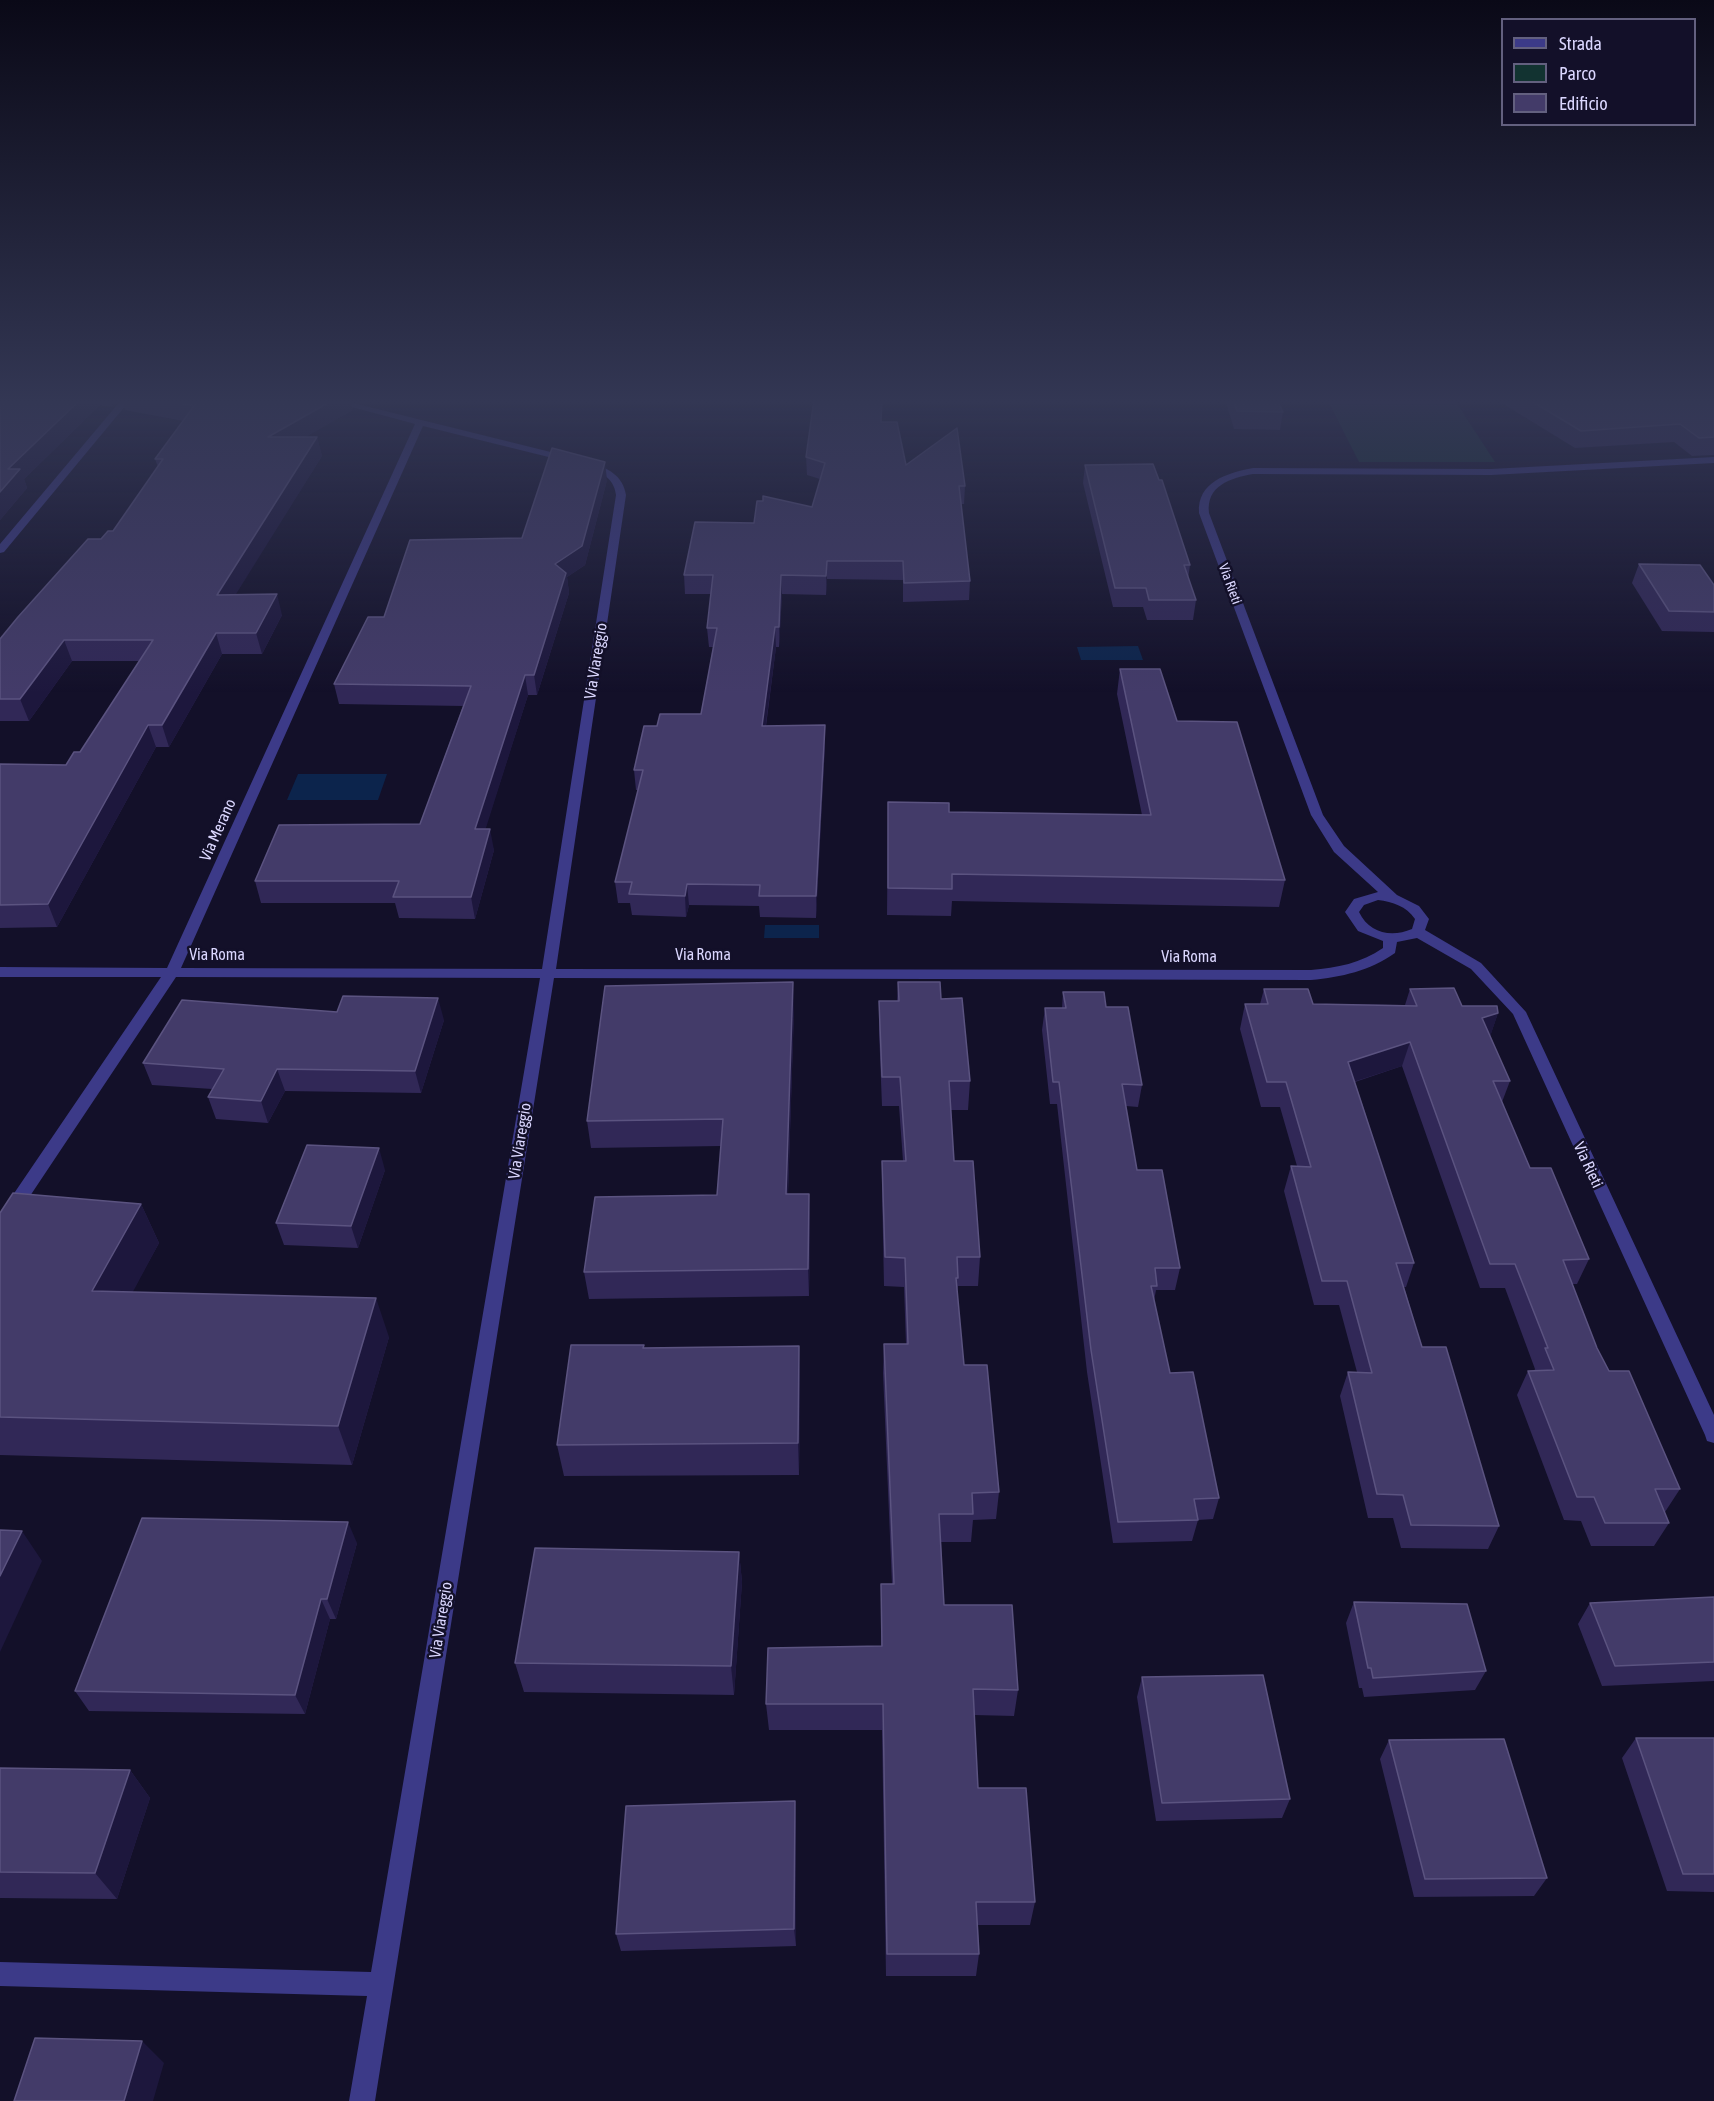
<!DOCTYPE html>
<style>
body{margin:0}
#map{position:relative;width:1714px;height:2101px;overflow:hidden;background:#131029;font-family:"Asap Condensed",sans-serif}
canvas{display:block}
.legend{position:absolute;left:1501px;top:18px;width:195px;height:108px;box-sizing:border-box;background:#131029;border:2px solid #63607f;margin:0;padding:8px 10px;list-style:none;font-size:18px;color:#dbd7ff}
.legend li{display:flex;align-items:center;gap:12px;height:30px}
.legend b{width:30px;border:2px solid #63607f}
</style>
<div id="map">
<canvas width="1714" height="2101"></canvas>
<ul class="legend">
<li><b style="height:8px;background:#3c3a88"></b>Strada</li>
<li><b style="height:16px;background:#123331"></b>Parco</li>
<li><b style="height:16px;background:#433b69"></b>Edificio</li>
</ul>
</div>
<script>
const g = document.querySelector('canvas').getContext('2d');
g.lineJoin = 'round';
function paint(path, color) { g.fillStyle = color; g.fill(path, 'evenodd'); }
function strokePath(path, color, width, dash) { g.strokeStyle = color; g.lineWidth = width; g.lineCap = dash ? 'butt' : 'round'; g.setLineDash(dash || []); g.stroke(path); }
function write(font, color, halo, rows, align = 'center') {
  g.font = font + ' "Asap Condensed",sans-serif'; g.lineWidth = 5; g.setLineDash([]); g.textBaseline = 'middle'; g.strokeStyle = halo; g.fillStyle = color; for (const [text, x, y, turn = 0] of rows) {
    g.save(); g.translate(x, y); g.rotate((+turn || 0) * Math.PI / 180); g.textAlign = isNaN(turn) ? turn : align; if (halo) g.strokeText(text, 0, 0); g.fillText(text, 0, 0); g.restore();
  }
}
paint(new Path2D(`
 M 1327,399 L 1454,399 L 1495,462 L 1359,462 Z`), '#123331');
paint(new Path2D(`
 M 1138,646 L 1143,660 L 1081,660 L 1077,647 Z
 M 298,774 L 387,774 L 378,800 L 287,800 Z
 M 765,925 L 819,925 L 819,938 L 764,938 Z`), '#0c244c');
paint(new Path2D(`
 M 122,399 L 131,399 L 4,552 L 0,553 L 0,544 Z
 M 322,399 L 337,399 L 591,462 C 608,469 623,475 626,495 L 556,969 L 1311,970 C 1337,968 1361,963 1383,948 L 1383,941 L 1358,931 L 1345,912 L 1354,899 L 1378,892 L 1334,852 L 1311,815 L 1199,513 C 1197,482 1227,473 1253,468 L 1491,469 L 1714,457 L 1714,463 L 1491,475 L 1253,474 C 1230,478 1206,486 1209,513 L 1323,815 L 1344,846 L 1397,895 L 1419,906 L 1429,919 L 1425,930 L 1481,963 L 1526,1012 L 1714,1415 L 1714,1443 L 1707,1441 L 1705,1435 L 1513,1014 L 1471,969 L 1417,938 L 1397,942 L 1395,953 C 1369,971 1342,977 1311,980 L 554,978 L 375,2101 L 349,2101 L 367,1996 L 0,1986 L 0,1962 L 371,1972 L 540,978 L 176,977 L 6,1232 L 0,1233 L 0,1214 L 161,977 L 0,977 L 0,967 L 167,968 L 415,424 ZM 423,426 L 585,466 C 600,472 614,477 616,495 L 542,969 L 181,968 ZM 1378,900 C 1393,902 1406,906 1415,919 L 1412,929 C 1391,938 1369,933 1359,912 L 1364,905 Z`), '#3c3a88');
paint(new Path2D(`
 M 0,399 L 120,399 L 112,407 L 100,405 L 24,479 L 27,488 L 0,520 Z
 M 122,399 L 371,399 L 363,403 L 351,400 L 353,410 L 305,437 L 317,437 L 322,456 L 235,594 L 282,615 L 262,654 L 222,654 L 169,747 L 156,747 L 57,927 L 0,928 L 0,764 L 66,765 L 80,752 L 139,661 L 72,661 L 29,721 L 0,721 L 0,639 L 101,539 L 113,531 L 158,467 L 155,459 L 183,421 L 125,410 Z
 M 1225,399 L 1277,399 L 1283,412 L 1280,430 L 1234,429 Z
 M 1495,399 L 1714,399 L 1714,455 L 1692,456 L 1674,442 L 1575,448 Z
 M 882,422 L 906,465 L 965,486 L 964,504 L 961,504 L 970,581 L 969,600 L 903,602 L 903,580 L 827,579 L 826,595 L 782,594 L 779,647 L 776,647 L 766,726 L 825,745 L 816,918 L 760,917 L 759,906 L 689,905 L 686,917 L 632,915 L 630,903 L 618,903 L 615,882 L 638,790 L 636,790 L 634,770 L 657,726 L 701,714 L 713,647 L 709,647 L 707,628 L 711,594 L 685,594 L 684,575 L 754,523 L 812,507 L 820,479 L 807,475 L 806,457 Z
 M 1085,465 L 1190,565 L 1188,579 L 1196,600 L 1193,620 L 1147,620 L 1143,607 L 1113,607 L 1083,483 Z
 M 607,480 L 585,565 L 567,577 L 569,593 L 537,695 L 528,695 L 485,829 L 494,850 L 475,919 L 399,918 L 395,903 L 261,903 L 255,881 L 420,824 L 463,706 L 339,704 L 334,684 L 384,617 L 522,538 Z
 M 1639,564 L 1714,612 L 1714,632 L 1662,631 L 1632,583 Z
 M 1120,669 L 1177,721 L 1285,880 L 1279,907 L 952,901 L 951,916 L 887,915 L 888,802 L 949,812 L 1142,815 L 1117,694 Z
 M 898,982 L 941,999 L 970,1081 L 968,1110 L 951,1110 L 954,1161 L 980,1257 L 978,1286 L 958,1286 L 957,1292 L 964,1365 L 999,1492 L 996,1519 L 973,1520 L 971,1542 L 941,1542 L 944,1605 L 1018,1690 L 1014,1716 L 974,1715 L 978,1788 L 1035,1902 L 1030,1925 L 978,1925 L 979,1954 L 976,1976 L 886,1976 L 882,1730 L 769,1730 L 766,1704 L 881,1646 L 881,1584 L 892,1584 L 883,1373 L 884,1344 L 906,1344 L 904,1287 L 884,1286 L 882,1190 L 882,1161 L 903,1161 L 899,1106 L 882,1106 L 879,1030 L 879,1001 L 897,1001 Z
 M 1264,989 L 1313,1004 L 1405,1005 L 1410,989 L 1462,1006 L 1498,1013 L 1490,1036 L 1510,1081 L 1502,1102 L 1530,1168 L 1589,1259 L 1577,1284 L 1572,1284 L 1597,1348 L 1609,1371 L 1680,1489 L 1665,1512 L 1664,1512 L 1669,1523 L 1654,1546 L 1591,1546 L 1581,1521 L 1564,1520 L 1517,1395 L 1528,1371 L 1534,1371 L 1535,1369 L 1505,1288 L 1480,1288 L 1402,1066 L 1355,1082 L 1414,1263 L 1406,1287 L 1404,1287 L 1422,1347 L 1499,1526 L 1488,1549 L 1401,1548 L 1393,1518 L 1368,1518 L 1340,1396 L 1348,1372 L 1357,1372 L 1339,1305 L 1314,1305 L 1284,1191 L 1291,1166 L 1297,1166 L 1280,1107 L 1261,1107 L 1240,1029 L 1245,1004 L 1260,1004 Z
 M 1063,992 L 1106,1007 L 1142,1085 L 1138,1107 L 1126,1106 L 1137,1170 L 1180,1268 L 1175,1290 L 1156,1290 L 1154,1301 L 1170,1373 L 1219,1498 L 1213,1519 L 1198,1520 L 1192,1541 L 1113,1543 L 1087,1372 L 1057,1104 L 1050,1104 L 1042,1030 L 1045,1008 L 1062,1008 Z
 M 794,1009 L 788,1194 L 810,1221 L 809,1296 L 589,1299 L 584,1272 L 717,1195 L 721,1146 L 591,1148 L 587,1121 Z
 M 444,1020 L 421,1093 L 285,1091 L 268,1123 L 216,1119 L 208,1097 L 212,1089 L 152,1085 L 143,1063 Z
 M 385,1170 L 358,1248 L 284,1245 L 276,1223 Z
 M 141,1204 L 159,1243 L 132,1292 L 389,1337 L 352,1465 L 0,1455 L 0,1213 Z
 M 644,1348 L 800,1378 L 799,1475 L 564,1476 L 557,1445 Z
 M 357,1543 L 336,1619 L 330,1619 L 305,1714 L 89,1711 L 75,1691 Z
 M 739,1552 L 742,1582 L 734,1695 L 524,1692 L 515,1663 Z
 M 1714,1597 L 1714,1681 L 1602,1686 L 1578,1624 L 1590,1603 Z
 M 1354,1602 L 1486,1671 L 1475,1690 L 1364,1697 L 1362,1688 L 1359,1688 L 1346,1623 Z
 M 1142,1677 L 1290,1799 L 1282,1818 L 1156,1821 L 1137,1697 Z
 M 1636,1738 L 1714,1738 L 1714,1892 L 1667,1891 L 1622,1758 Z
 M 1389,1740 L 1547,1878 L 1534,1896 L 1414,1897 L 1380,1759 Z
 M 0,1768 L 130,1770 L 150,1798 L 117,1899 L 0,1898 Z
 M 796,1820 L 796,1946 L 621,1951 L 616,1934 Z`), '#312857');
paint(new Path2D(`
 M 81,399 L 99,399 L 100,405 L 24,479 L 27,488 L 0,520 L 0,492 L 8,469 Z
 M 110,399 L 120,399 L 112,407 Z
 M 335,399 L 350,399 L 353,410 L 272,456 L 268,437 Z
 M 363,399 L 371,399 L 363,403 Z
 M 317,437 L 322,456 L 223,615 L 217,595 Z
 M 605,462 L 607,480 L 585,565 L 567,577 L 569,593 L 537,695 L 534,675 L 555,564 Z
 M 827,561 L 827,579 L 826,595 L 826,576 Z
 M 781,575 L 782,594 L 779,647 L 779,627 Z
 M 277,594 L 282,615 L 262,654 L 256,633 Z
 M 775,627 L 776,647 L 763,746 L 762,726 Z
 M 216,633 L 222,654 L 169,747 L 162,725 Z
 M 64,640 L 72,661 L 29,721 L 20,699 Z
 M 525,675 L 528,695 L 479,850 L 475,829 Z
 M 148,725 L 156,747 L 57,927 L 48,904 Z
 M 825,725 L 825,745 L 816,918 L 816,896 Z
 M 490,829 L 494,850 L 475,919 L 471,897 Z
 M 687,884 L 689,905 L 686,917 L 685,896 Z
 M 793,982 L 794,1009 L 787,1221 L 786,1194 Z
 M 438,998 L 444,1020 L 421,1093 L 415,1071 Z
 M 1498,1013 L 1490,1037 L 1482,1018 Z
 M 1410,1042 L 1402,1066 L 1341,1086 L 1348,1062 Z
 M 277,1069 L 285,1091 L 268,1123 L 261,1101 Z
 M 379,1148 L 385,1170 L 358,1248 L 351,1226 Z
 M 809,1194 L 810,1221 L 809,1296 L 808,1269 Z
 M 141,1204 L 159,1243 L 112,1331 L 92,1291 Z
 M 376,1298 L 389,1337 L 352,1465 L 338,1426 Z
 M 799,1346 L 800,1378 L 799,1475 L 798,1443 Z
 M 348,1522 L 357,1543 L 336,1619 L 327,1599 Z
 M 22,1531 L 42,1561 L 0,1652 L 0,1576 Z
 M 739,1552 L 742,1582 L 734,1695 L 731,1666 Z
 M 321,1599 L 330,1619 L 305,1714 L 295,1695 Z
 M 130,1770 L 150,1798 L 117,1899 L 95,1873 Z
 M 795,1801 L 796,1820 L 796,1946 L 794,1929 Z
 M 142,2041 L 164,2063 L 153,2101 L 124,2101 Z`), '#1d173d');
const building = new Path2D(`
 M 0,399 L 81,399 L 8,469 L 20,469 L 0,492 Z
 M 159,399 L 335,399 L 268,437 L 317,437 L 217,595 L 277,594 L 256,633 L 216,633 L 162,725 L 148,725 L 48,904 L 0,905 L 0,764 L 66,765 L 74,752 L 80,752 L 153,640 L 64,640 L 20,699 L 0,699 L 0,639 L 18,617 L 88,539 L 101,539 L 108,531 L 113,531 L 163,459 L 155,459 L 194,406 Z
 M 814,399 L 882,399 L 881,422 L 897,422 L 906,465 L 957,428 L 965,486 L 959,486 L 970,581 L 904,583 L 903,561 L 827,561 L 826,576 L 781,575 L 779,627 L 775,627 L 762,726 L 825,725 L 816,896 L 759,896 L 760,885 L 687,884 L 685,896 L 629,894 L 632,882 L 615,882 L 643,770 L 634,770 L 644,726 L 657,726 L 660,714 L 701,714 L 717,628 L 707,628 L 713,575 L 684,575 L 695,522 L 754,523 L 757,501 L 763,501 L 763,496 L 812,507 L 825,463 L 806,457 Z
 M 1233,399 L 1277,399 L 1283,412 L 1237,411 Z
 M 1528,399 L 1714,399 L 1714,437 L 1699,438 L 1680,424 L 1581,431 Z
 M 552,448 L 605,462 L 582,546 L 555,564 L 566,573 L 534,675 L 525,675 L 475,829 L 490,829 L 471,897 L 393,897 L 399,881 L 255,881 L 279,825 L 420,824 L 471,686 L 334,684 L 368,617 L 384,617 L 410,540 L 522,538 Z
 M 1153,464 L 1159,480 L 1162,480 L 1190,565 L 1184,565 L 1196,600 L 1149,600 L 1146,588 L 1115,588 L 1085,465 Z
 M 1639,564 L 1700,565 L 1714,585 L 1714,612 L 1669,611 Z
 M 1120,669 L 1160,669 L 1177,721 L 1237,722 L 1285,880 L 952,874 L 952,889 L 888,888 L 888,802 L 949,803 L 949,812 L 1151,815 Z
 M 793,982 L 786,1194 L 809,1194 L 808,1269 L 584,1272 L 595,1197 L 717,1195 L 723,1119 L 587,1121 L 605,986 Z
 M 898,982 L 940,982 L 941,999 L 962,998 L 970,1081 L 949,1081 L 954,1161 L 973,1161 L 980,1257 L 957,1257 L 958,1278 L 956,1278 L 964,1365 L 987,1365 L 999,1492 L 972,1493 L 973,1514 L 939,1514 L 944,1605 L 1012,1605 L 1018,1690 L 973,1689 L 978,1788 L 1026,1788 L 1035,1902 L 976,1902 L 979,1954 L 887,1954 L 883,1704 L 766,1704 L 768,1648 L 882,1646 L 881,1584 L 894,1584 L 884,1344 L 908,1344 L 905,1258 L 885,1257 L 882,1161 L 906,1161 L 900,1077 L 882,1077 L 879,1001 L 899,1001 Z
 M 1454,988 L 1462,1006 L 1497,1006 L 1498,1013 L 1482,1018 L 1510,1081 L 1493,1081 L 1530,1168 L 1551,1168 L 1589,1259 L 1563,1260 L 1597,1348 L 1609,1371 L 1629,1371 L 1680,1489 L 1655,1489 L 1669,1523 L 1605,1523 L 1594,1497 L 1577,1497 L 1528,1371 L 1554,1370 L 1545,1348 L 1548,1348 L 1515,1264 L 1490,1264 L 1410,1042 L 1348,1062 L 1414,1263 L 1396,1263 L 1422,1347 L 1446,1347 L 1499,1526 L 1411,1525 L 1403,1495 L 1377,1494 L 1348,1372 L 1372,1373 L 1347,1281 L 1322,1281 L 1291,1166 L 1311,1167 L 1286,1082 L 1267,1082 L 1245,1004 L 1268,1004 L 1264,989 L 1308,989 L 1313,1004 L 1417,1006 L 1410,989 Z
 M 1063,992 L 1104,992 L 1106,1007 L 1128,1007 L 1142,1085 L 1122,1084 L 1137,1170 L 1162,1170 L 1180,1268 L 1155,1268 L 1157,1286 L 1151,1286 L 1170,1373 L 1193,1372 L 1219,1498 L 1194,1499 L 1198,1520 L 1118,1522 L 1091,1350 L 1059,1082 L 1053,1082 L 1045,1008 L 1066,1008 Z
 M 343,996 L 438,998 L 415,1071 L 277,1069 L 261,1101 L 208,1097 L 224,1069 L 143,1063 L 182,1000 L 337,1012 Z
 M 307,1145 L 379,1148 L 351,1226 L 276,1223 Z
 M 13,1193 L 141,1204 L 92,1291 L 376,1298 L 338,1426 L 0,1417 L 0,1213 Z
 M 571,1345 L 644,1345 L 643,1348 L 799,1346 L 798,1443 L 557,1445 Z
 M 142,1518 L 348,1522 L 327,1599 L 321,1599 L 295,1695 L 75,1691 Z
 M 0,1530 L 22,1531 L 0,1576 Z
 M 535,1548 L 739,1552 L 731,1666 L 515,1663 Z
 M 1714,1597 L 1714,1662 L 1615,1666 L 1590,1603 Z
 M 1354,1602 L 1467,1604 L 1486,1671 L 1373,1678 L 1371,1668 L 1368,1668 Z
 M 1263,1675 L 1290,1799 L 1162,1803 L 1142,1677 Z
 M 1636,1738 L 1714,1738 L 1714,1874 L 1683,1874 Z
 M 1504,1739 L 1547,1878 L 1425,1879 L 1389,1740 Z
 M 0,1768 L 130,1770 L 95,1873 L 0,1872 Z
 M 795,1801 L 794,1929 L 616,1934 L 626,1806 Z
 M 35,2038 L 142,2041 L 124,2101 L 14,2101 Z`);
paint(building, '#433b69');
strokePath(building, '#5b5380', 1.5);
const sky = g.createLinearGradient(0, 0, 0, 693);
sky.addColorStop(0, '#0a0917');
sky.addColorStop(0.58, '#333754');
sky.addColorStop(1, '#33375400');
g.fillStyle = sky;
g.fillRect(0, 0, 1714, 693);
write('14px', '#dbd7ff', '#131029', [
 ["Via Rieti",1230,584,70]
]);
write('16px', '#dbd7ff', '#131029', [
 ["Via Viareggio",596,661,-81],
 ["Via Merano",218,830,-66],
 ["Via Roma",217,955],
 ["Via Roma",703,955],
 ["Via Roma",1189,957],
 ["Via Viareggio",520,1141,-81],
 ["Via Rieti",1588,1165,65],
 ["Via Viareggio",441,1620,-81]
]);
</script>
